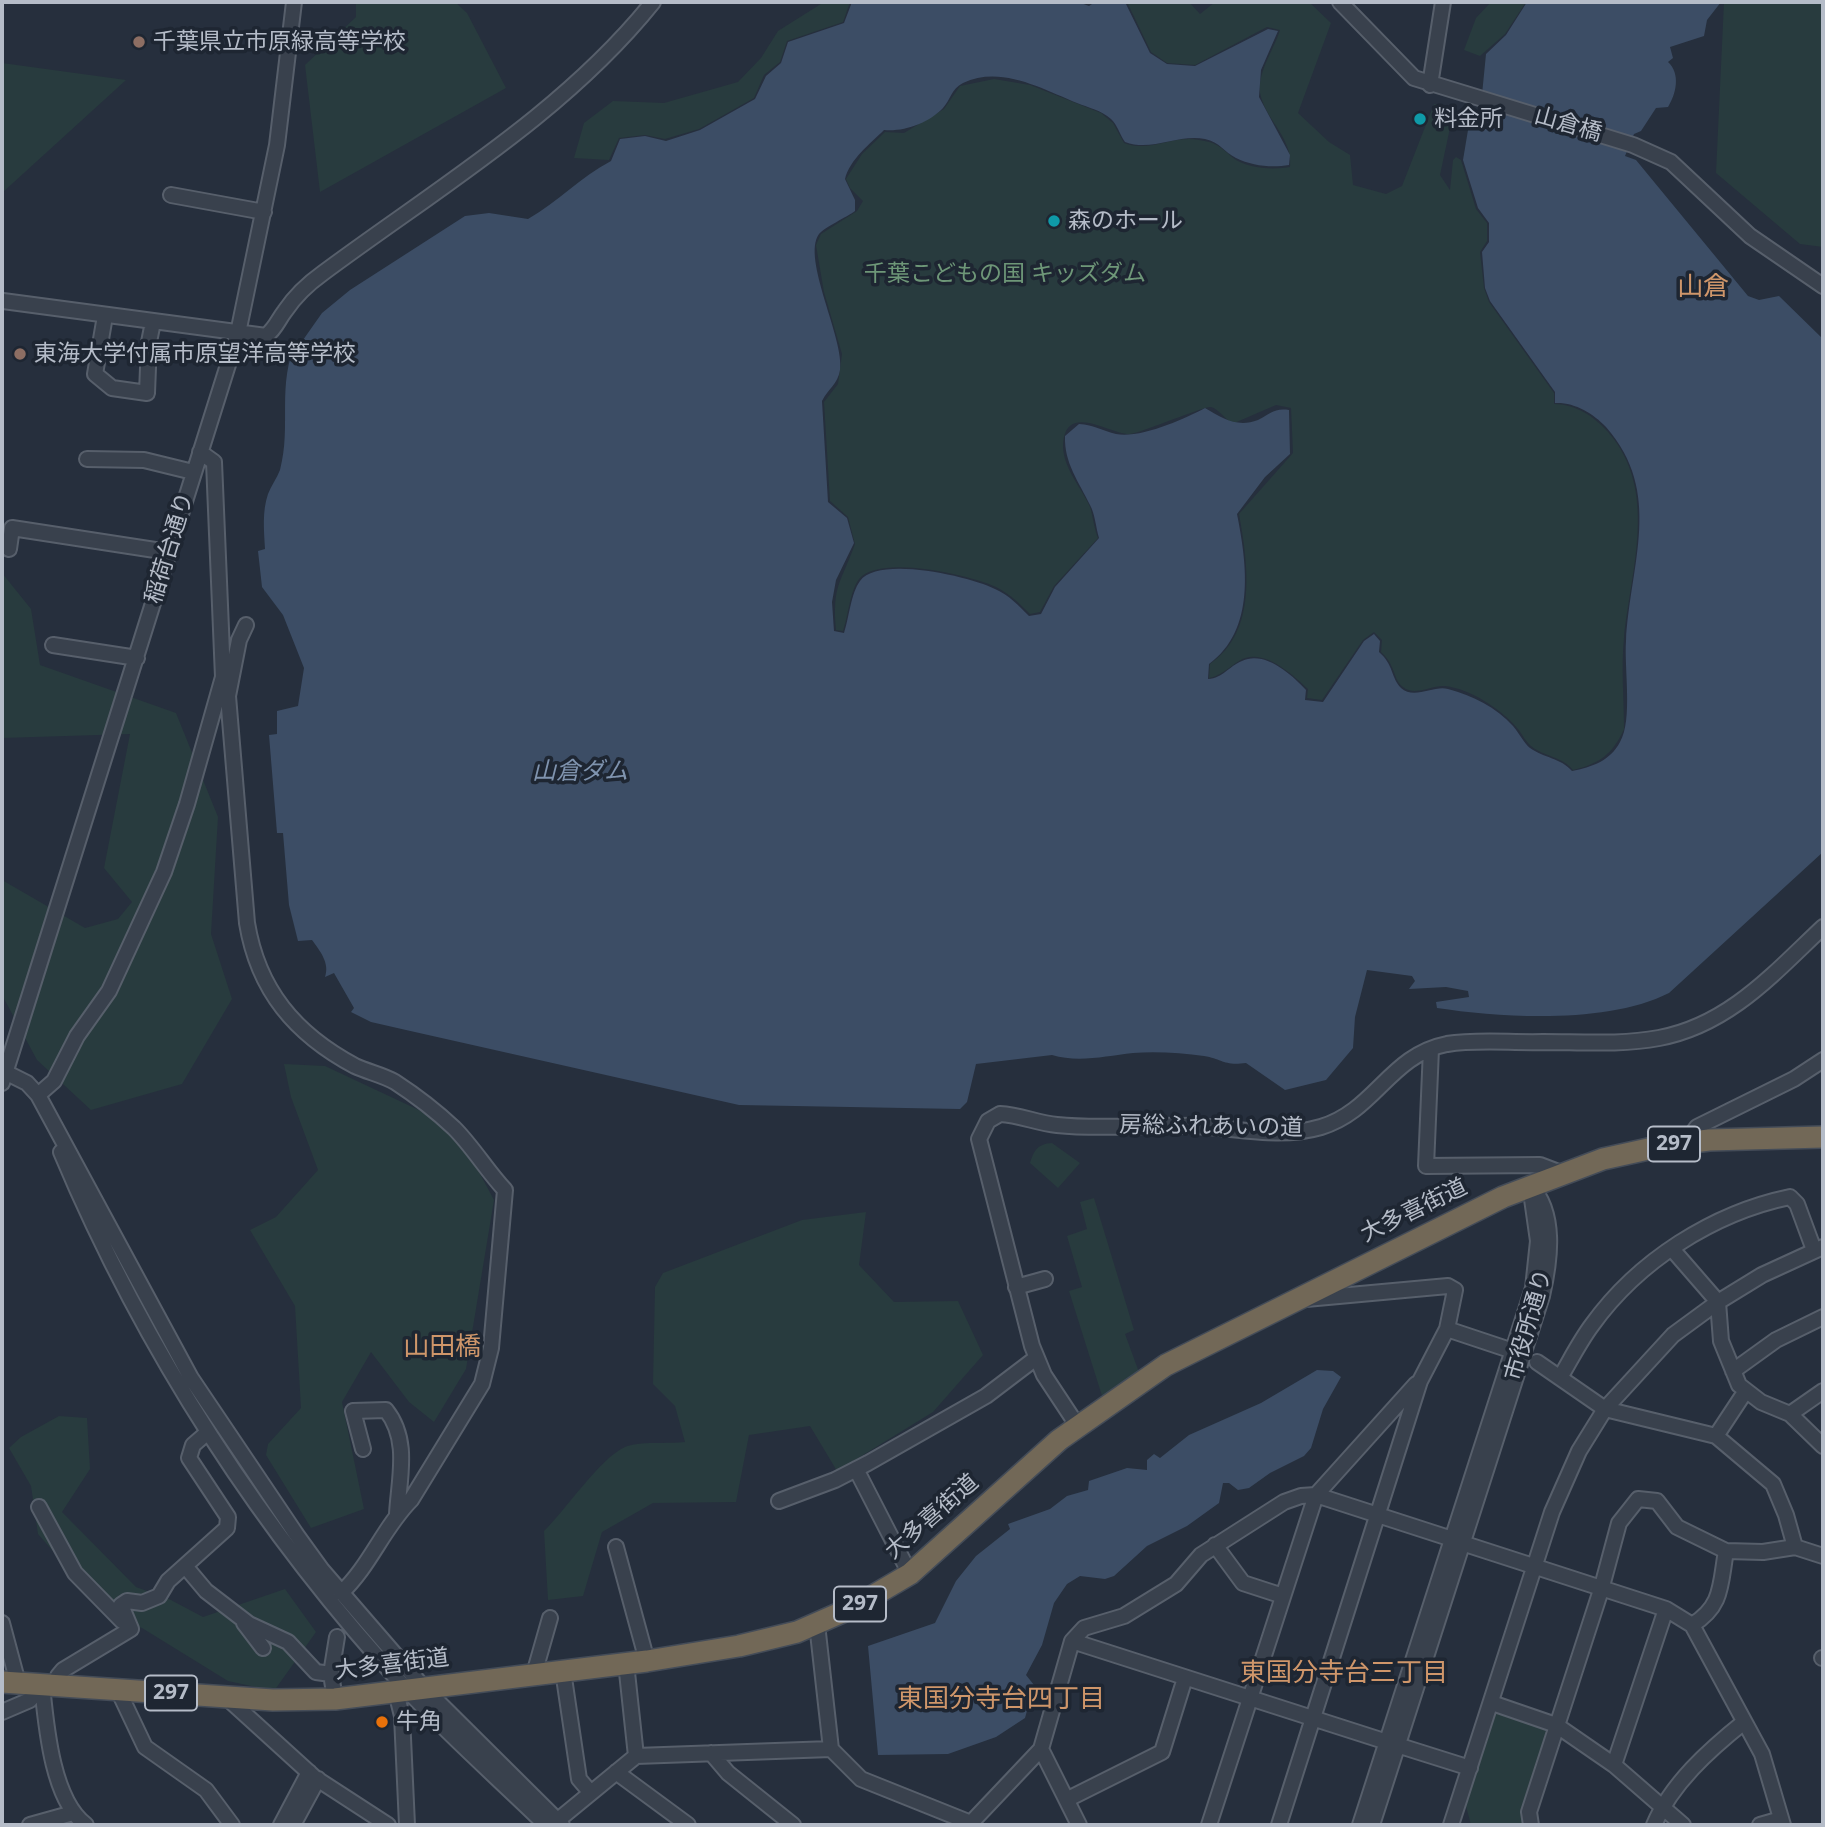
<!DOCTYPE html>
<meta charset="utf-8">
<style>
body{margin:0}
#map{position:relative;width:1825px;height:1827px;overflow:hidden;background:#262f3d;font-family:"Noto Sans",sans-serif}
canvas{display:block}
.frame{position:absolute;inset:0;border:4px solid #b5bcc8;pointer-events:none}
</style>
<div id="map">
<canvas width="1825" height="1827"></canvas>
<div class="frame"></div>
</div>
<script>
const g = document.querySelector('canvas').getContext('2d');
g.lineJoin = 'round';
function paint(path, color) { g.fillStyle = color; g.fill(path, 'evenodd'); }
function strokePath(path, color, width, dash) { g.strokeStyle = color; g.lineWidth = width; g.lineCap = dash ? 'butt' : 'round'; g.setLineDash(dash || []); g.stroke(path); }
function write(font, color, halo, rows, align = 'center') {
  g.font = font + ' "Noto Sans","Noto Sans JP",sans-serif'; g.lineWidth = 7; g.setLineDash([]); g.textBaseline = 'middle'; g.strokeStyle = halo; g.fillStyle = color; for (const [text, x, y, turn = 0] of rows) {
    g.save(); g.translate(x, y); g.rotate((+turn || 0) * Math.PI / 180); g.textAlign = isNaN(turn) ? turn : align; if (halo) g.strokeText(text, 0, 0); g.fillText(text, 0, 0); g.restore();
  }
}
paint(new Path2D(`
 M 356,2 L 455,2 L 467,13 L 506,88 L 320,192 L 305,65 L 356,17 Z
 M 824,2 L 850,2 L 843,22 L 787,41 L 780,62 L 764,75 L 754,98 L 699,129 L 665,139 L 645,135 L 619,138 L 609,160 L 574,158 L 584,123 L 613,101 L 664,103 L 738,82 L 761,58 L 778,31 Z
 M 1127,2 L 1189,2 L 1200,14 L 1215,2 L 1309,2 L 1331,23 L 1298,113 L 1329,142 L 1350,155 L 1353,185 L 1386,194 L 1402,186 L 1434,104 L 1454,109 L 1440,175 L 1450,190 L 1453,160 L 1456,157 L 1461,160 L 1476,209 L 1487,223 L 1487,241 L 1480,252 L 1484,288 L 1489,302 L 1554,393 L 1554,404 C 1575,404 1594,416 1608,432 C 1659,490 1631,569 1624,638 C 1621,668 1624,699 1624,729 C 1613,754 1599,764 1573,770 C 1562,756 1544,757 1531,746 C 1526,742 1522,734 1518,729 C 1501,709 1471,689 1445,686 C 1431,685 1415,697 1403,687 C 1393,680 1396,665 1381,652 L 1382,640 L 1374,632 L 1363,640 L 1322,700 L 1307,698 L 1308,689 C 1292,674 1262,646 1239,661 C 1229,667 1221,676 1209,678 L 1210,664 C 1258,631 1248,564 1239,514 L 1293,453 L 1291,408 L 1276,405 L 1232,424 C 1226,419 1218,409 1211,407 C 1207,405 1143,432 1130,434 C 1112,435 1071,405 1064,437 C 1058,463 1081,486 1090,507 C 1093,516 1094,528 1098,538 L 1054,586 L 1040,612 L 1030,614 C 1019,603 1010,594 996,587 C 970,575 880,554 859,579 C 850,591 848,617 843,631 L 836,630 C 832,585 841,583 855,544 L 848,517 L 830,501 L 824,402 L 838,384 L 842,354 L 824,292 L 816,245 L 821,234 L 857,211 L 863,201 L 850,188 L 846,179 L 862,154 L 885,132 L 904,133 L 944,109 L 960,86 L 994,79 L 1030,85 L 1101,113 L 1113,123 L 1124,143 C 1151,153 1172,135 1199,140 C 1215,142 1221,147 1232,157 C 1246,169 1274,170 1290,167 C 1293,139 1268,122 1261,97 C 1255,75 1274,50 1280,30 L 1267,27 L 1195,65 L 1167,63 L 1151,52 Z
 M 1491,2 L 1526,2 L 1505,34 L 1480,56 L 1464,50 L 1476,18 Z
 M 1724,2 L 1823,2 L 1823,247 L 1800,244 L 1716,173 Z
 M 2,63 L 126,80 L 2,193 Z
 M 2,573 L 31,609 L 40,665 L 176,713 L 218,817 L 211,934 L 232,999 L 182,1084 L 91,1110 L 37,1060 L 2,995 L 2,880 L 85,928 L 118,919 L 132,902 L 104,868 L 130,734 L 2,738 Z
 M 284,1064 L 325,1066 L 455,1127 L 494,1200 L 466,1369 L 434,1422 L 409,1402 L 371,1352 L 342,1402 L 364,1509 L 311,1528 L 266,1455 L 268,1444 L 301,1408 L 295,1306 L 250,1230 L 276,1217 L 318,1170 L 291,1097 Z
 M 1052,1143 L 1080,1163 L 1058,1188 L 1030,1163 C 1034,1150 1038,1144 1052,1143 Z
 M 1094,1198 L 1134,1330 L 1125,1334 L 1140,1375 L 1103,1399 L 1069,1291 L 1082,1287 L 1067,1236 L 1087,1229 L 1080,1202 Z
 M 866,1212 L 859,1265 L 894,1302 L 958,1301 L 983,1355 L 933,1412 L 837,1471 L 810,1426 L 749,1435 L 736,1502 L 653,1503 L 602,1532 L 583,1596 L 548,1600 L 544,1531 C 565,1511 600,1458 625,1447 C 638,1441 670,1444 685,1442 L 675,1406 L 653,1384 L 655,1287 L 663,1273 L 802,1220 Z
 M 59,1416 L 87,1418 L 90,1469 L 62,1512 L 136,1587 L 169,1599 L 203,1617 L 285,1589 L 316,1632 L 274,1691 L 228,1681 L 142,1628 L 110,1616 L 38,1534 L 31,1486 L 9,1448 L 21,1437 Z
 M 1497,1708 L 1550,1727 L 1526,1825 L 1471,1825 L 1466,1806 L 1462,1805 L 1492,1711 Z`), '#283b3e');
paint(new Path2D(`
 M 852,2 L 1078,2 L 1089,6 L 1095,2 L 1125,2 L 1150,53 L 1167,64 L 1195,66 L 1268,29 L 1278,31 L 1261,70 L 1259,97 L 1290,155 L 1289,165 C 1272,168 1252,166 1236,158 C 1224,152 1220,142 1205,139 C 1177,134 1152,152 1125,142 C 1120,135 1117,124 1111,119 C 1101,110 1089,108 1077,103 C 1042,89 1001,65 963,83 C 951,89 951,99 943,108 C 929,123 904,132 884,130 C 870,144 850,159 845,179 L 855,200 L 855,211 C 847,217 825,227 819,234 C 801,258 845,340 840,370 C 838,384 828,389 822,401 L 828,502 L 847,518 L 854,543 L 836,580 L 832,602 L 834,631 L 844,633 C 849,618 851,593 860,581 C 879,555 971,577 995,589 C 1009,595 1018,605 1029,616 L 1041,614 L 1055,587 L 1099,538 C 1096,528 1095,514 1090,505 C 1079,482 1064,463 1065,436 L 1079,424 C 1094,425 1103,431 1116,434 C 1139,439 1185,419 1205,408 C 1222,418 1237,428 1258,420 C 1271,414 1273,408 1289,410 L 1290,454 L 1265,477 L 1237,514 C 1247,564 1256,630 1209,664 L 1208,679 C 1223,678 1229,666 1242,661 C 1265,650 1292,675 1306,690 L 1305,700 L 1323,702 L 1364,641 L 1374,634 L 1380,641 L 1379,652 C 1394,665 1391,678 1401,688 C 1414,700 1434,685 1448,689 C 1473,696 1496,707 1513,726 C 1519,733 1524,743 1530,748 C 1544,758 1561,758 1572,771 C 1592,767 1610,761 1620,742 C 1633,720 1624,668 1626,641 C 1630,564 1664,493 1606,427 C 1593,413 1574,402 1555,403 L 1555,392 L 1490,301 L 1485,288 L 1482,252 L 1489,242 L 1489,223 L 1478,208 L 1463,160 L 1468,130 L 1479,125 L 1486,54 L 1506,35 L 1527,2 L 1721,2 L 1707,20 L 1704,36 L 1670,47 L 1673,58 L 1668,62 C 1681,74 1676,94 1668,107 L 1656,108 L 1641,131 L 1634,134 L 1625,156 L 1636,160 L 1748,296 L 1759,300 L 1779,296 L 1823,339 L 1823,852 L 1669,993 C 1608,1024 1504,1018 1437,1008 L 1436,1002 L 1469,997 L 1468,991 L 1446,987 L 1409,989 L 1415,981 L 1412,976 L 1367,970 L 1355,1017 L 1353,1048 L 1326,1080 L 1285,1090 L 1246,1063 C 1223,1066 1223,1059 1204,1056 C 1182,1053 1156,1051 1133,1053 C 1106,1056 1078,1063 1052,1055 L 976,1064 L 967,1102 L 960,1109 L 739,1105 L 406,1030 L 371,1022 L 351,1012 L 354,1008 L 334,973 L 325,977 C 330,963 320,951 312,940 L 298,941 L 289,905 L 283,833 L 277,833 L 269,735 L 277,734 L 277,711 L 298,706 L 304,668 L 283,615 L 262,587 L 258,551 L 265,549 C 264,530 262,512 268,494 C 271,486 277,478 280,470 C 292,425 276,385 297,340 L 303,340 L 322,313 L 350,290 L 465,216 L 489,213 L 528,219 C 558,202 580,177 611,161 L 620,139 L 645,136 L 666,141 L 700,130 L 755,99 L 766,76 L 781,63 L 788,42 L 844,23 Z
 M 1317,1370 L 1333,1371 L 1341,1377 L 1323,1409 L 1311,1448 L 1304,1456 L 1270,1473 L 1249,1488 L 1238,1490 L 1229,1483 L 1223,1483 L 1219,1503 L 1187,1526 L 1147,1546 L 1114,1576 L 1105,1579 L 1080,1576 L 1067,1584 L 1054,1603 L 1042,1645 L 1026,1675 L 1034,1685 L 1025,1718 L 996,1737 L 948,1754 L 878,1755 L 868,1646 L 935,1623 L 956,1581 L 976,1556 L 1010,1529 L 1008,1524 L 1050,1509 L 1067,1496 L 1088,1490 L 1089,1481 L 1127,1468 L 1147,1470 L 1147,1460 L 1154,1454 L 1160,1458 L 1189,1435 L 1261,1403 Z`), '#3c4d65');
const minor = new Path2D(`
 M 1340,2 L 1414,78 L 1633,145 L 1671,162 L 1750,236 L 1823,286
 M 1430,85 L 1443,2
 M 171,195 L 264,212
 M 3,301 L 266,336 C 276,328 278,320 285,311 C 295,296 309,283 323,273 C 436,189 564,113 653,2
 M 105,316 L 95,374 L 112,388 L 147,393 L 149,342 L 153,322
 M 87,459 L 144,460 L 193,472
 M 9,549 L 12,528 L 168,552
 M 246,625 L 239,640 L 228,696 L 247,923 C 258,990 295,1034 355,1066 C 368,1072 383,1075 395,1082 C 415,1095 437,1112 454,1128 C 473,1147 487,1171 505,1190 L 491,1348 L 482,1384 L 411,1500 C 383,1528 370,1566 341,1593
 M 53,645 L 137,658
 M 1431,1049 L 1426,1166 L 1540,1165 L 1561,1173
 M 5,1072 L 27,1083 L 38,1095 L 191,1378 L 296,1534 L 322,1570 L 424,1688 L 562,1825
 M 2,1083 L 238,333 L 277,145 L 294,2
 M 38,1095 L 54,1081 L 77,1036 L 109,991 L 164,872 L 187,804 L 223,677 L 214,462 L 200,452
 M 1686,1142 L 1697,1127 L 1794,1079 L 1823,1060
 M 61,1152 C 144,1350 263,1534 409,1692 C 453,1739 501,1781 546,1825
 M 1672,1249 L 1718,1302 L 1721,1341 L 1739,1385 L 1761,1402 L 1790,1414 L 1823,1446
 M 1016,1287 L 1045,1279
 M 1447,1329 L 1513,1351
 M 1537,1362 L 1605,1409 L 1716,1436 L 1773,1484 L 1786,1515 L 1795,1547
 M 1733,1371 L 1776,1340 L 1823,1317
 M 1561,1376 C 1571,1359 1580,1341 1592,1325 C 1638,1261 1713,1213 1790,1197 L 1797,1204 L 1814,1250
 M 1790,1414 L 1823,1391
 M 1077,1425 L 1044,1375 L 1032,1346 L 979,1139 L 988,1121 L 1000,1114 C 1020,1115 1037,1123 1057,1125 C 1102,1130 1149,1124 1195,1126 C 1237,1128 1280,1139 1321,1127 C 1375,1111 1390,1055 1447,1044 C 1477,1039 1512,1043 1543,1042 C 1581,1042 1621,1045 1659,1038 C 1729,1025 1774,973 1823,927
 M 1716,1436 L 1745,1392
 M 363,1449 L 353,1411 L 386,1410 C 410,1440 399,1478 397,1514
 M 856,1469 L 910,1574
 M 779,1501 L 835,1480 L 868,1463 L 986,1396 L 1036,1358
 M 39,1507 L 75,1573 L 122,1621
 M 1462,1543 L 1666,1609 L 1692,1625 L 1762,1754 L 1783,1825
 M 1215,1545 L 1243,1583 L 1283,1596
 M 616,1547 L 647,1661
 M 185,1566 L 206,1591 L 249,1624 L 288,1642 L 316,1672 L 331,1674
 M 2,1623 L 18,1683
 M 244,1623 L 263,1648
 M 817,1624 L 831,1749 L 861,1779 L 971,1823
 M 1692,1625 C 1723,1606 1720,1585 1726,1551
 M 1072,1641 L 1387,1742
 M 1822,1658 L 1823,1658
 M 626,1663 L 636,1756
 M 563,1671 L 579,1779 L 591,1793
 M 534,1674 L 550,1618
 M 42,1685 C 46,1725 52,1800 86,1825
 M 57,1685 L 58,1676 L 63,1670 L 131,1629 L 121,1605 L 127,1601 L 142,1603 L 159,1596 L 168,1581 L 227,1528 L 228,1517 L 189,1458 L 193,1445 L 208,1432
 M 118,1690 L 145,1747 L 206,1790 L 232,1825
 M 396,1692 L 402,1716 L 407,1825
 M 226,1697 L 314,1777 L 388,1825
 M 335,1699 L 331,1674 L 337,1637
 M 1492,1703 L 1556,1725 L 1614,1765 L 1683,1825
 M 2,1712 L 30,1700 L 42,1685
 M 1397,1745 L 1470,1768
 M 1041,1749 L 1079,1825
 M 711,1753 L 728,1773 L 793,1825
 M 1614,1765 L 1666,1609
 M 616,1772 L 688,1825
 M 1068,1799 L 1162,1752 L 1185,1678
 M 30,1825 L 73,1813
 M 281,1825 L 309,1772
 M 293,1825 L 318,1779
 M 552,1825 L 636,1756 L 831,1749
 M 969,1825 L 1041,1749 L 1072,1641 L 1084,1628 L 1124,1616 L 1176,1584 L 1201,1555 L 1284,1502 L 1301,1496 L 1316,1495 L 1452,1539
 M 1209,1825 L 1316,1495 L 1416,1384
 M 1279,1825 L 1420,1381 L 1447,1329 L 1455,1290 L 1448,1286 L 1306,1299
 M 1360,1825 L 1533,1288 L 1538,1241 L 1530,1185
 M 1372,1825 L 1542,1296 C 1550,1261 1557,1213 1530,1185
 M 1451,1825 L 1552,1512 L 1579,1451 L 1605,1409 L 1673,1335 L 1718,1302 L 1762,1275 L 1823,1247
 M 1531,1825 L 1529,1812 L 1601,1590 L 1619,1523 L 1638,1499 L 1657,1501 L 1677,1527 L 1726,1551 L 1763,1552 L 1795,1547 L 1823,1556
 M 1654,1825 C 1671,1784 1709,1750 1744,1722
 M 1760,1825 L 1781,1819`);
const highway = new Path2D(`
 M 2,1682 L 273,1700 L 335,1699 L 647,1661 L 739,1646 L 797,1632 L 854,1607 L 910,1574 L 1059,1440 L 1166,1365 L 1503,1197 L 1603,1159 L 1662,1146 L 1709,1140 L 1823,1137`);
strokePath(minor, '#575f6b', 18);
strokePath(highway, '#444c58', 24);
strokePath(minor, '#39414d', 14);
strokePath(highway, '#726857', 21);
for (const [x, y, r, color] of [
 [139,42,7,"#8d6e63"],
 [1420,119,7,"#0f9aa8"],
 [1054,221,7,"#0f9aa8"],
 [20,354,7,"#8d6e63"],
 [382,1722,7,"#e8710a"]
]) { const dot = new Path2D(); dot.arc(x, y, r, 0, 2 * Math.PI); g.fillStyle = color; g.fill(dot); strokePath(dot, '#1e2632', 2.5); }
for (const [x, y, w] of [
 [1674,1144,52],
 [860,1604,52],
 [171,1693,52]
]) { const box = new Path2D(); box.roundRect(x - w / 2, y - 17.5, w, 35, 5); g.fillStyle = '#1e2632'; g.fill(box); strokePath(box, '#b5bcc8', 2); }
write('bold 21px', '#b5bcc8', null, [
 ["297",1674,1144],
 ["297",860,1604],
 ["297",171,1693]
]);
write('23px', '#b5bcc8', '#1e2632', [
 ["千葉県立市原緑高等学校",153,42],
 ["料金所",1434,119],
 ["森のホール",1068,221],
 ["東海大学付属市原望洋高等学校",34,354],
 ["牛角",396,1722]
], 'left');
write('23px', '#b5bcc8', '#1e2632', [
 ["山倉橋",1568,125,16],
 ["稲荷台通り",170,548,-73],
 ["房総ふれあいの道",1211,1127,1],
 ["大多喜街道",1414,1211,-26],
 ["市役所通り",1529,1325,-74],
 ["大多喜街道",932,1517,-41],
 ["大多喜街道",392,1665,-7]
]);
write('23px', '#6e9778', '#1e2632', [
 ["千葉こどもの国 キッズダム",1005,274]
]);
write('italic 24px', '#7f93ae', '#1e2632', [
 ["山倉ダム",580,772]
]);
write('26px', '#cf966a', '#1e2632', [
 ["山倉",1703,288],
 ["山田橋",442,1348],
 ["東国分寺台三丁目",1344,1674],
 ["東国分寺台四丁目",1001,1700]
]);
</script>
